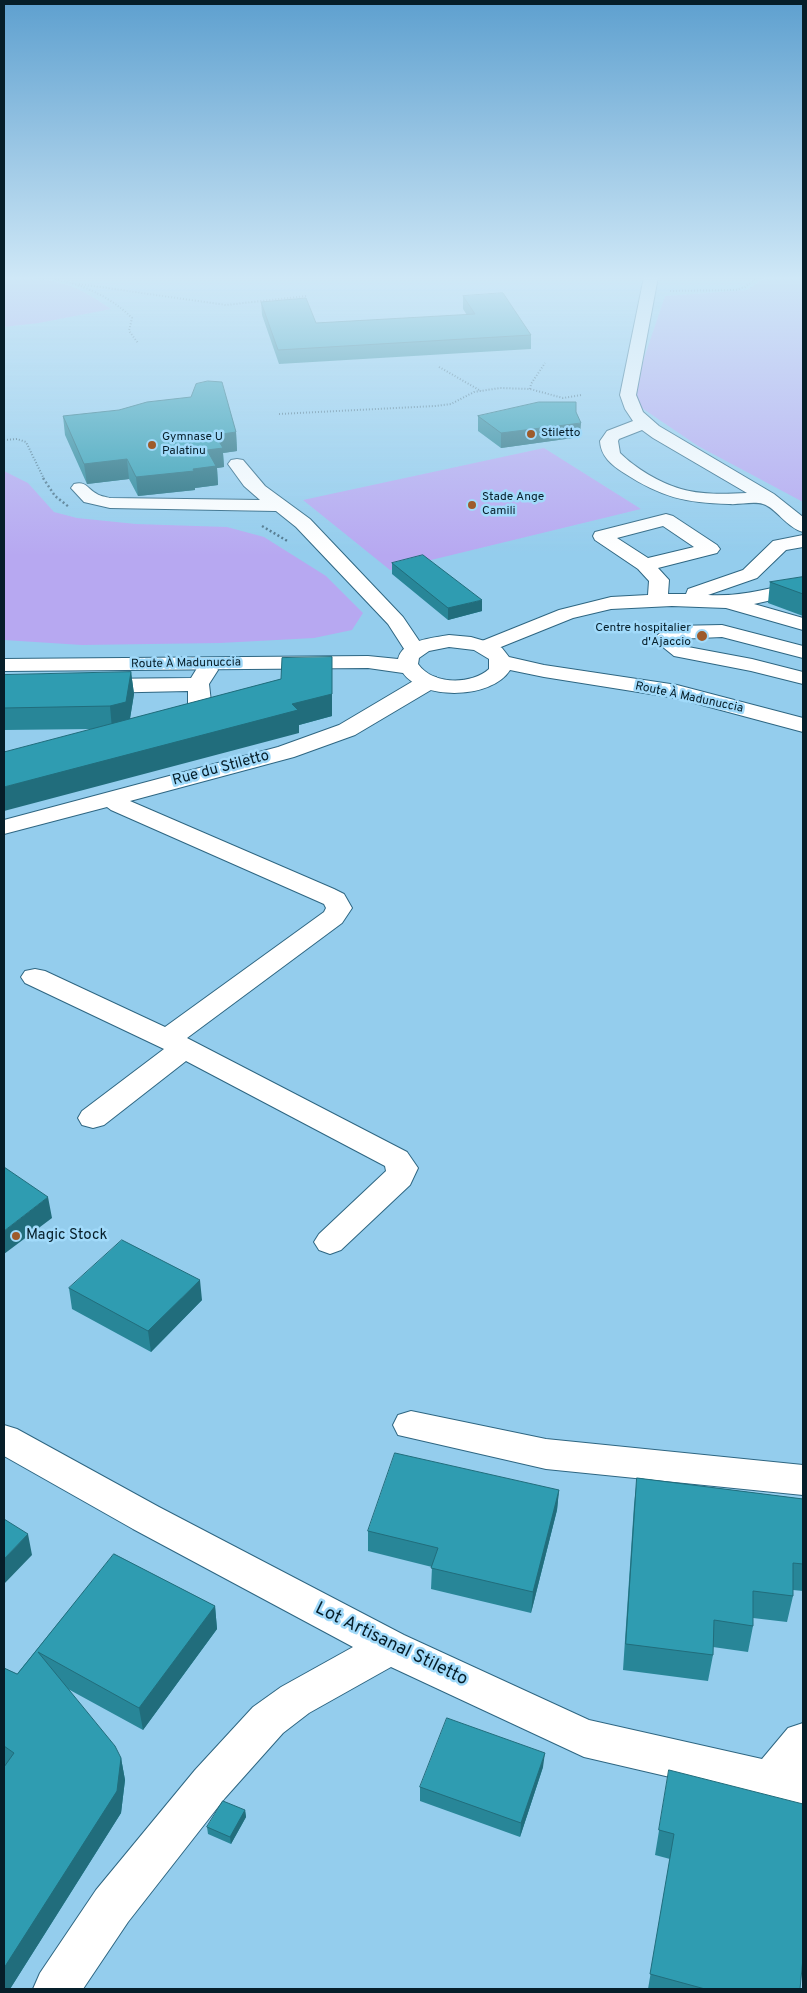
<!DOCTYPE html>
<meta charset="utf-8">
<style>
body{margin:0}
#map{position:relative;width:807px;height:1993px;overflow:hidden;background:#94cded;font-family:Overpass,sans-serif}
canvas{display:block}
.frame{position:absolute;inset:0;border:5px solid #061e29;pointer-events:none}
</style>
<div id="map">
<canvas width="807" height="1993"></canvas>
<div class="frame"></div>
</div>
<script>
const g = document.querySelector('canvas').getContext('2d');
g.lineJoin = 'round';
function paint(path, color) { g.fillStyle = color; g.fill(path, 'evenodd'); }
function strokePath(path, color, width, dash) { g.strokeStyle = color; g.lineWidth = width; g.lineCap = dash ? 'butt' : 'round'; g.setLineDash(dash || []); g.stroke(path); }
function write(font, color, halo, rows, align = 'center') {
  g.font = font + ' Overpass,sans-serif'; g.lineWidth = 5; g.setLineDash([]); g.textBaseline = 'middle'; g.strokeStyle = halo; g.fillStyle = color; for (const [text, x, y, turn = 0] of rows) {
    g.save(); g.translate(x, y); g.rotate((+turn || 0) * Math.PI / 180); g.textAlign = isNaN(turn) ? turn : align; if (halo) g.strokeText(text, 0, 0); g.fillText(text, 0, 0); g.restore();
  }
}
paint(new Path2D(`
 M 4,277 C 51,277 72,282 111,309 L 39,323 L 4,327 Z
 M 766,277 L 803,277 L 803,502 L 698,446 L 630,400 L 665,296 L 747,290 Z
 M 544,448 L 641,509 L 390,570 L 303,500 Z
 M 4,471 L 28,483 L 54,512 L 77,518 L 136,524 L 227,527 L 264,537 L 326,576 L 363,613 L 352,630 L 314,638 L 220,643 L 82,645 L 4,640 Z`), '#b7a8f1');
const minor = new Path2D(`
 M 644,277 L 658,277 L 636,395 L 643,412 L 659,426 L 774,494 L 803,517 L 803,532 C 787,528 775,507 763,504 C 753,501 739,505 729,504 C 685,503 661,497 624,473 C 612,465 601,457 600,441 L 607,431 L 633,421 L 625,409 L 620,395 ZM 642,430 L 653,438 L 747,493 C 726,494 701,495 681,489 C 660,483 635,468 620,453 L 618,441 L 619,439 Z
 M 237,459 L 243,460 L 265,486 L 310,519 L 403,617 L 426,651 L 422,655 L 415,657 L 408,655 L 388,624 L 296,527 L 276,511 L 110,508 L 84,502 L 71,488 L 74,484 C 87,481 87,489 97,494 C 100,496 106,497 110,498 L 260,500 L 244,486 L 228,464 L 231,460 Z
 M 666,514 L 673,516 L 717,545 L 720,549 L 717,553 L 658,568 L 669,580 L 668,594 L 686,594 L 688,589 L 743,570 L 773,541 L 803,535 L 803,547 L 786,550 L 757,578 L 708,595 C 741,597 771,588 803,581 L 803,593 L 754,604 L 803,618 L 803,630 L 726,608 L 672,606 L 611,609 L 573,618 L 491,651 L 484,653 L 477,651 L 474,647 L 477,643 L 559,610 L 611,597 L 648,595 L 649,581 L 638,569 L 595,540 L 593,536 L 595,532 ZM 663,526 L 694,547 L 648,558 L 617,538 Z
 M 722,625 L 803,646 L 803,658 L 722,637 L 677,639 L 688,647 L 752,659 L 803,672 L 803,684 L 751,671 L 674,656 L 653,639 L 666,628 L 673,626 Z
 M 207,664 L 215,665 L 218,670 L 209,684 L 211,702 L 210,712 L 207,717 L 174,728 L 166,726 L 163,721 L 166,716 L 188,708 L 188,691 L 95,693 L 87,691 L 84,686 L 87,681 L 95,679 L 191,678 L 199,665 Z
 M 428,676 L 436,677 L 439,682 L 436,687 L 355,735 L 294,757 L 130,801 L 334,889 L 344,894 L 352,908 L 342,923 L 187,1038 L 407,1152 L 418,1168 L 410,1185 L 341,1250 L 330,1254 L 319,1250 L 314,1242 L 319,1234 L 386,1171 L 385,1166 L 186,1061 L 104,1125 L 93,1128 L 82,1125 L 78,1118 L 82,1111 L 164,1049 L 25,983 L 21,977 L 25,971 L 35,969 L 45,971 L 165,1027 L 324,912 L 326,908 L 324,904 L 111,810 L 107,807 L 4,834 L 4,820 L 278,747 L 339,725 L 420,677 Z
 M 411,1411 L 546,1439 L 803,1465 L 803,1495 L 546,1469 L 398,1435 L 393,1425 L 398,1415 Z
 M 4,1425 L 17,1429 L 159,1507 L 404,1635 L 589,1720 L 762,1759 L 788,1728 L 803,1723 L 803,1808 L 584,1757 L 391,1667 L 309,1713 L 283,1733 L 225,1798 L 128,1922 L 83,1989 L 33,1989 L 40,1973 L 96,1890 L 195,1770 L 253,1707 L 281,1687 L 353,1647 L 133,1529 L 4,1456 Z`);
const major = new Path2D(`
 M 449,635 L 471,637 L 495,644 L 502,648 L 509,657 L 544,665 L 677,685 L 803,718 L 803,732 L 676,698 L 544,677 L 510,670 C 492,699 423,701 403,673 L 368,668 L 4,671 L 4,659 L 368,656 L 398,659 C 402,640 433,638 449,635 ZM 449,647 L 474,650 L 489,659 L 489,669 C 471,685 433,685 418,664 L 419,658 L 429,651 Z`);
strokePath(minor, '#2e6682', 2);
strokePath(major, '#2e6682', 2);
strokePath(new Path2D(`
 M 40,277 C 73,280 108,294 132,318 L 129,331 L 138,343
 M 79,284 L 226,305 L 306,296
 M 670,291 L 736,290 L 745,287 L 758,277
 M 439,367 L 481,391
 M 530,389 L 531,384 L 545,363
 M 279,414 L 435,406 L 451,404 L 474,392 L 500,388 L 530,389 L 563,398 L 581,395
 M 4,440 L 17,439 L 26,442 L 44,479`), '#4e768c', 2, [1, 2]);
strokePath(new Path2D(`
 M 43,478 L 55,496 L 69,507
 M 262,526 L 289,542`), '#4e768c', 2.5, [2, 2.5]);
paint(minor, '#fff');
paint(major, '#fff');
paint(new Path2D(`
 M 463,296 L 531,335 L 531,349 L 279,364 L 262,315 L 261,302 L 316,323 L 467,315 L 463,309 Z
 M 576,412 L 580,437 L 501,448 L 478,431 L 478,416 Z
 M 63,416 L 236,432 L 237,451 L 223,453 L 224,467 L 217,468 L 218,485 L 195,488 L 195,490 L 138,496 L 129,479 L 87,484 L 65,435 Z
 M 392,563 L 482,611 L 448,620 L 392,574 Z
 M 803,577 L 803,616 L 768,603 L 770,582 Z
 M 332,657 L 332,716 L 299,725 L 299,733 L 92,729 L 4,730 L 4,675 L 131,672 L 134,694 L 130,719 L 281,679 Z
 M 69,1288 L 202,1300 L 151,1352 L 72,1309 Z
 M 637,1478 L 803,1499 L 803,1591 L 793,1590 L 793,1596 L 787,1622 L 753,1618 L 753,1626 L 748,1652 L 713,1647 L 713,1655 L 708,1681 L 623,1670 L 634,1505 Z
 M 559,1490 L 557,1510 L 531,1613 L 431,1589 L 432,1567 L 368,1551 L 368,1531 Z
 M 114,1554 L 215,1606 L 217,1629 L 143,1730 L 68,1689 L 121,1758 L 125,1780 L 121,1813 L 10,1989 L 4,1989 L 5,1765 L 4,1764 L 4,1668 L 17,1674 Z
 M 543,1767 L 520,1837 L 420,1801 L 420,1787 Z
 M 669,1770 L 800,1989 L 648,1989 L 670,1859 L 655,1855 Z
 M 245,1810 L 246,1817 L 231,1844 L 208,1834 L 207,1827 Z`), '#288698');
paint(new Path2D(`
 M 581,423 L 580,437 L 501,448 L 501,433 Z
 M 236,432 L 237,451 L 223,453 L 224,467 L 217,468 L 218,485 L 195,488 L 195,490 L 138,496 L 136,477 L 193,469 L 207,450 L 215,435 Z
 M 127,459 L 129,479 L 87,484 L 84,464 Z
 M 482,600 L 482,611 L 448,620 L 448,608 Z
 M 332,657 L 332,716 L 299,725 L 299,733 L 4,811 L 4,787 L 292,704 Z
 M 131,672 L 134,694 L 129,724 L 112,729 L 110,706 Z
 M 48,1197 L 52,1218 L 4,1254 L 4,1231 Z
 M 200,1280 L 202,1300 L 151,1352 L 148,1331 Z
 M 559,1490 L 557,1510 L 531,1613 L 533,1592 Z
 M 28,1534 L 32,1555 L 4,1584 L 4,1559 Z
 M 215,1606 L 217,1629 L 143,1730 L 139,1708 Z
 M 545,1753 L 543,1767 L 520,1837 L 521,1823 Z
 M 121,1758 L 125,1780 L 121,1813 L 10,1989 L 4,1989 L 4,1968 Z
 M 245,1810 L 246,1817 L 231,1844 L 230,1837 Z`), '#216d7c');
const building = new Path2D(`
 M 503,293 L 531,335 L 278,350 L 261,302 L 306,298 L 316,323 L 475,314 L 463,296 Z
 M 208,381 L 222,382 L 236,432 L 215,435 L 223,448 L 207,450 L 216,466 L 193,469 L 194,471 L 136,477 L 127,459 L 84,464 L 63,416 L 119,410 L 147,402 L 191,397 L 196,384 Z
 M 539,402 L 576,402 L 576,412 L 581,423 L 501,433 L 478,416 Z
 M 423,555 L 482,600 L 448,608 L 392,563 Z
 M 803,577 L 803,594 L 770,582 Z
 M 332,657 L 332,694 L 292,704 L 298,710 L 4,787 L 4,752 L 281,679 L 282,658 Z
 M 131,672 L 126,702 L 110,706 L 4,708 L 4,675 Z
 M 4,1167 L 48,1197 L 4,1231 Z
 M 122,1240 L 200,1280 L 148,1331 L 69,1288 Z
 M 395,1453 L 559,1490 L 533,1592 L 431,1568 L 438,1548 L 368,1531 Z
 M 637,1478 L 803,1499 L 803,1564 L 793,1563 L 793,1596 L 753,1591 L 753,1626 L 714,1620 L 713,1655 L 626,1644 Z
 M 4,1519 L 28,1534 L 4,1559 Z
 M 114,1554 L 215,1606 L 139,1708 L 38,1652 L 115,1746 L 121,1758 L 117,1791 L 4,1968 L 4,1767 L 14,1753 L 4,1746 L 4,1668 L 17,1674 Z
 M 447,1718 L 545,1753 L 521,1823 L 420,1787 Z
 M 669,1770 L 803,1804 L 803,1958 L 800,1989 L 705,1989 L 650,1974 L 674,1834 L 659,1830 Z
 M 223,1801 L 245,1810 L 230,1837 L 207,1827 Z`);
paint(building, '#2f9cb1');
strokePath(building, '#216d7c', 1);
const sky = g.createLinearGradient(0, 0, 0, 556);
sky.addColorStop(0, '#5ea0cf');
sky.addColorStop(0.5, '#cfe8f7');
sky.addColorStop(1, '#cfe8f700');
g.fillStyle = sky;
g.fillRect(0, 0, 807, 556);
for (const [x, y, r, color] of [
 [531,434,5,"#9e5b2b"],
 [152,445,5,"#9e5b2b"],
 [472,505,5,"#9e5b2b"],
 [702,636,6,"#9e5b2b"],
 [16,1236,5,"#9e5b2b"]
]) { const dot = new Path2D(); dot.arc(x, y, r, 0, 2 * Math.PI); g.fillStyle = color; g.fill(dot); strokePath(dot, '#a1dafa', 2); }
write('12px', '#061e29', '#a1dafa', [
 ["Stiletto",541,434],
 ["Gymnase U",162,438],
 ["Palatinu",162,452],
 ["Stade Ange",482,498],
 ["Camili",482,512],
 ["Centre hospitalier",691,629,"right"],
 ["d'Ajaccio",691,643,"right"]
], 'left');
write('12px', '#061e29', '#a1dafa', [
 ["Route À Madunuccia",186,664,-1],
 ["Route À Madunuccia",689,698,12]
]);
write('15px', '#061e29', '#a1dafa', [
 ["Rue du Stiletto",221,769,-15]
]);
write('15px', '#061e29', '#a1dafa', [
 ["Magic Stock",26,1236]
], 'left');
write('18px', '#061e29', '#a1dafa', [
 ["Lot Artisanal Stiletto",391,1645,26]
]);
</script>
